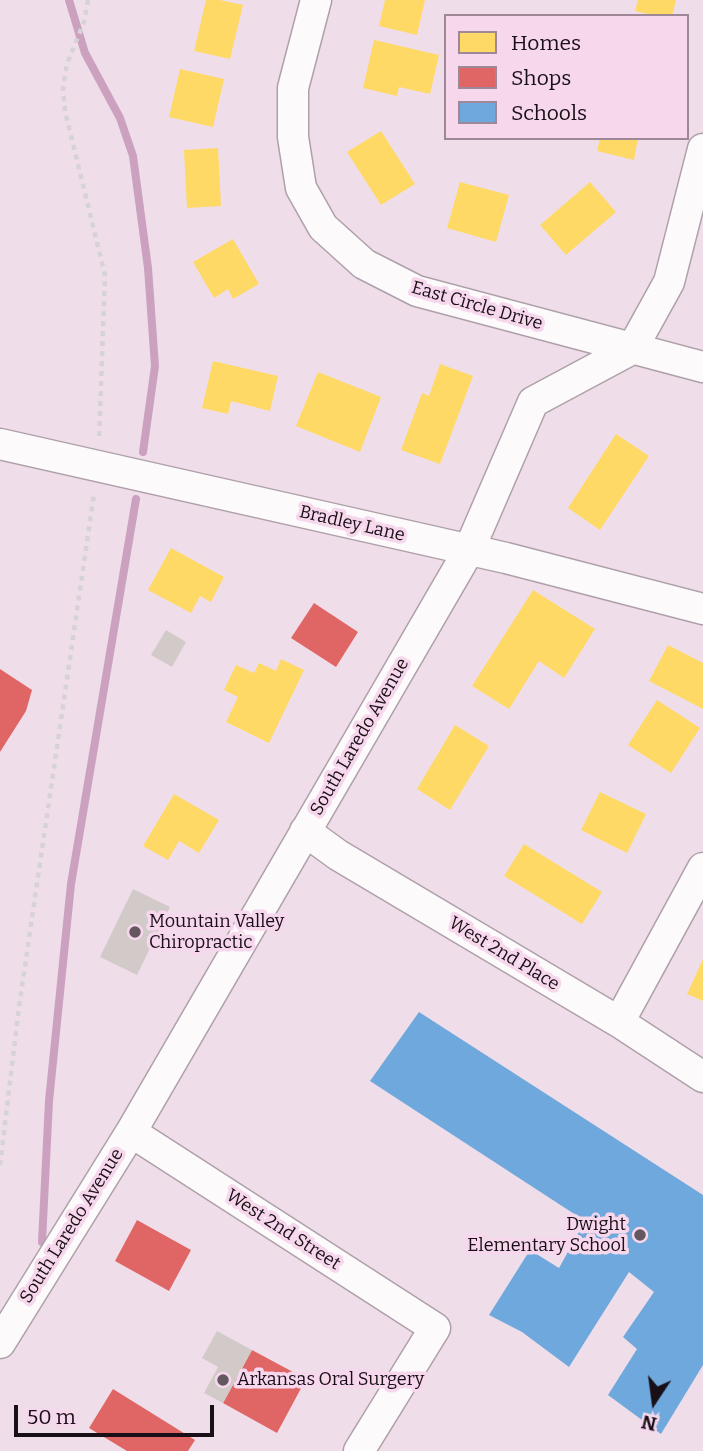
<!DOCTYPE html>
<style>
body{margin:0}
#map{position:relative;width:703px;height:1451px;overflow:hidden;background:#efdee9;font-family:Bitter,serif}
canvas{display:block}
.legend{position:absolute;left:444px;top:14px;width:245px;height:126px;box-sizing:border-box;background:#f6d7ec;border:2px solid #9e8796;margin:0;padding:9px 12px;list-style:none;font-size:21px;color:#190f16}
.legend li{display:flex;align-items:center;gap:14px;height:35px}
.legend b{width:35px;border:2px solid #9e8796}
.north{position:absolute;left:619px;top:1367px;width:70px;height:70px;-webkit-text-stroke:5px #f6d7ec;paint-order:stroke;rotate:193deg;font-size:19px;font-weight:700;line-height:28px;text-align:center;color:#190f16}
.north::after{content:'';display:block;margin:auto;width:24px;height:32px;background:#190f16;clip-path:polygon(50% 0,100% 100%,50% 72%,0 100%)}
.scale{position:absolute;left:14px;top:1405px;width:200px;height:32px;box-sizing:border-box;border:4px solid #190f16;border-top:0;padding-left:9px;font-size:21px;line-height:24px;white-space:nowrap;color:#190f16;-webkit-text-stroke:5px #f6d7ec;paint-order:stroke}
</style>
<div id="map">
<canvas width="703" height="1451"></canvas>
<ul class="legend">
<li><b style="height:19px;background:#ffd966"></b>Homes</li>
<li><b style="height:19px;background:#e06666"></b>Shops</li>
<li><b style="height:19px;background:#6fa8dc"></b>Schools</li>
</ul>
<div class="north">N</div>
<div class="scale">50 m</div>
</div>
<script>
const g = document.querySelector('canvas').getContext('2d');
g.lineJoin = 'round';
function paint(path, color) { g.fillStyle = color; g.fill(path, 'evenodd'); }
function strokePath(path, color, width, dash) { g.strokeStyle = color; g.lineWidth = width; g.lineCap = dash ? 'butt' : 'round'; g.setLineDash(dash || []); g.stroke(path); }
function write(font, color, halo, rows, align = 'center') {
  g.font = font + ' Bitter,serif'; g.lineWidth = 7; g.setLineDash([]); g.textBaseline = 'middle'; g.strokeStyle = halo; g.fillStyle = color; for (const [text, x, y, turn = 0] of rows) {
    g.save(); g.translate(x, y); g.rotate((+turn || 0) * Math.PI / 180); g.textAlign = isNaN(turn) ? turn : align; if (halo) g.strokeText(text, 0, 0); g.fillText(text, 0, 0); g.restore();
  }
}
paint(new Path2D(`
 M 206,0 L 220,0 L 243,5 L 230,59 L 194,51 Z
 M 385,0 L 425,0 L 417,35 L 379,26 Z
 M 638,0 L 676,0 L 672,16 L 657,16 L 635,11 Z
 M 374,40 L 439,55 L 430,94 L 399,87 L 397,96 L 363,88 Z
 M 180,69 L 224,79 L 213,127 L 169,117 Z
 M 381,131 L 415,184 L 381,205 L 347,152 Z
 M 600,138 L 638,138 L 634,160 L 597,151 Z
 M 218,148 L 221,206 L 187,208 L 184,150 Z
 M 460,182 L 509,195 L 496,242 L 447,228 Z
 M 590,182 L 616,212 L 566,255 L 540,225 Z
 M 233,239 L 259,284 L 233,299 L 228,289 L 214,298 L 193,262 Z
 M 213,361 L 278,376 L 270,411 L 231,401 L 228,414 L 202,408 Z
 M 440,364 L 473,376 L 440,464 L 401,450 L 422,393 L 429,396 Z
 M 318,372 L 381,397 L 360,452 L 296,426 Z
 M 616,434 L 649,456 L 600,530 L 568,508 Z
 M 171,548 L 224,577 L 211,602 L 200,596 L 191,613 L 148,590 Z
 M 533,590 L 595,629 L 564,678 L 539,661 L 509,709 L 472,686 Z
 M 668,645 L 703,663 L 703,709 L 649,681 Z
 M 281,659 L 304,670 L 269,743 L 226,722 L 238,697 L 224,690 L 236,665 L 254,673 L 259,663 L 276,671 Z
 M 657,700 L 700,728 L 671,773 L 628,745 Z
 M 455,725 L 489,746 L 450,810 L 417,789 Z
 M 600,792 L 646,814 L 627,853 L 581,830 Z
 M 174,794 L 219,820 L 199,853 L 179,841 L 168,860 L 143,846 Z
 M 524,844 L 602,892 L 582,924 L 504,876 Z
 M 703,959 L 703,1001 L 687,994 Z`), '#ffd966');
paint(new Path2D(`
 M 314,603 L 358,632 L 336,667 L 291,638 Z
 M 0,669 L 32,690 L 26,711 L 0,752 Z
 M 137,1220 L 191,1250 L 169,1291 L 115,1261 Z
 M 252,1350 L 306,1379 L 277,1433 L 223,1403 Z
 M 113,1389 L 195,1440 L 188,1451 L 127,1451 L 89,1428 Z`), '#e06666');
paint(new Path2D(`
 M 419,1012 L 703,1195 L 703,1365 L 661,1434 L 608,1395 L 637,1349 L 623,1337 L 654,1292 L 629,1272 L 569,1367 L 522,1332 L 489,1315 L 530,1250 L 559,1268 L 585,1221 L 370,1081 Z`), '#6fa8dc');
strokePath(new Path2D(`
 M 69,0 L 85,53 L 120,118 L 133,156 L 148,268 L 155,366 L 143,452
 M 42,1242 L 49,1101 L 71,884 L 136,499`), '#cca0bf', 8);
paint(new Path2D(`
 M 166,630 L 186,642 L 172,667 L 151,655 Z
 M 133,889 L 170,907 L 137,975 L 100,957 Z
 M 217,1331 L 252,1350 L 223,1403 L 204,1393 L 218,1367 L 202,1358 Z`), '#d2cac9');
const minor = new Path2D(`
 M 316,0 L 293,88 L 293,137 L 301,188 L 323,227 L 364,264 L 417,291 L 703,367
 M 0,444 L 506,558 L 703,609
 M 305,831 L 338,855 L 619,1022 L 703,1077
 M 619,1022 L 703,868
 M 131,1132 L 435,1328 L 359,1451
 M 0,1343 L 131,1132 L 469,550 L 533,402 L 632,349 L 669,282 L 703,149`);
strokePath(minor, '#aea0a9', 33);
strokePath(new Path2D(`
 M 88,0 L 84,22 L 67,64 L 63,88 L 65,111 L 105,275 L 99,440
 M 0,1165 L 19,1007 L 94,494`), '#d7d2d5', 4.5, [5, 5]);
strokePath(minor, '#fdfafc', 30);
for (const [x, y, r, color] of [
 [135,932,7,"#645760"],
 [640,1235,7,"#645760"],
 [223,1380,7,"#645760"]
]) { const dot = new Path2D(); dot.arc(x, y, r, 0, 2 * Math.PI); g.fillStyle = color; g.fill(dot); strokePath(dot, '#f6d7ec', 2.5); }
write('18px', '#190f16', '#f6d7ec', [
 ["East Circle Drive",477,306,16],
 ["Bradley Lane",352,524,13],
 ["South Laredo Avenue",360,737,-60],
 ["West 2nd Place",504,954,31],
 ["South Laredo Avenue",72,1226,-58],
 ["West 2nd Street",283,1230,33]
]);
write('18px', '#190f16', '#f6d7ec', [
 ["Mountain Valley",149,922],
 ["Chiropractic",149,943],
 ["Dwight",626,1225,"right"],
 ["Elementary School",626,1246,"right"],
 ["Arkansas Oral Surgery",237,1380]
], 'left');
</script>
